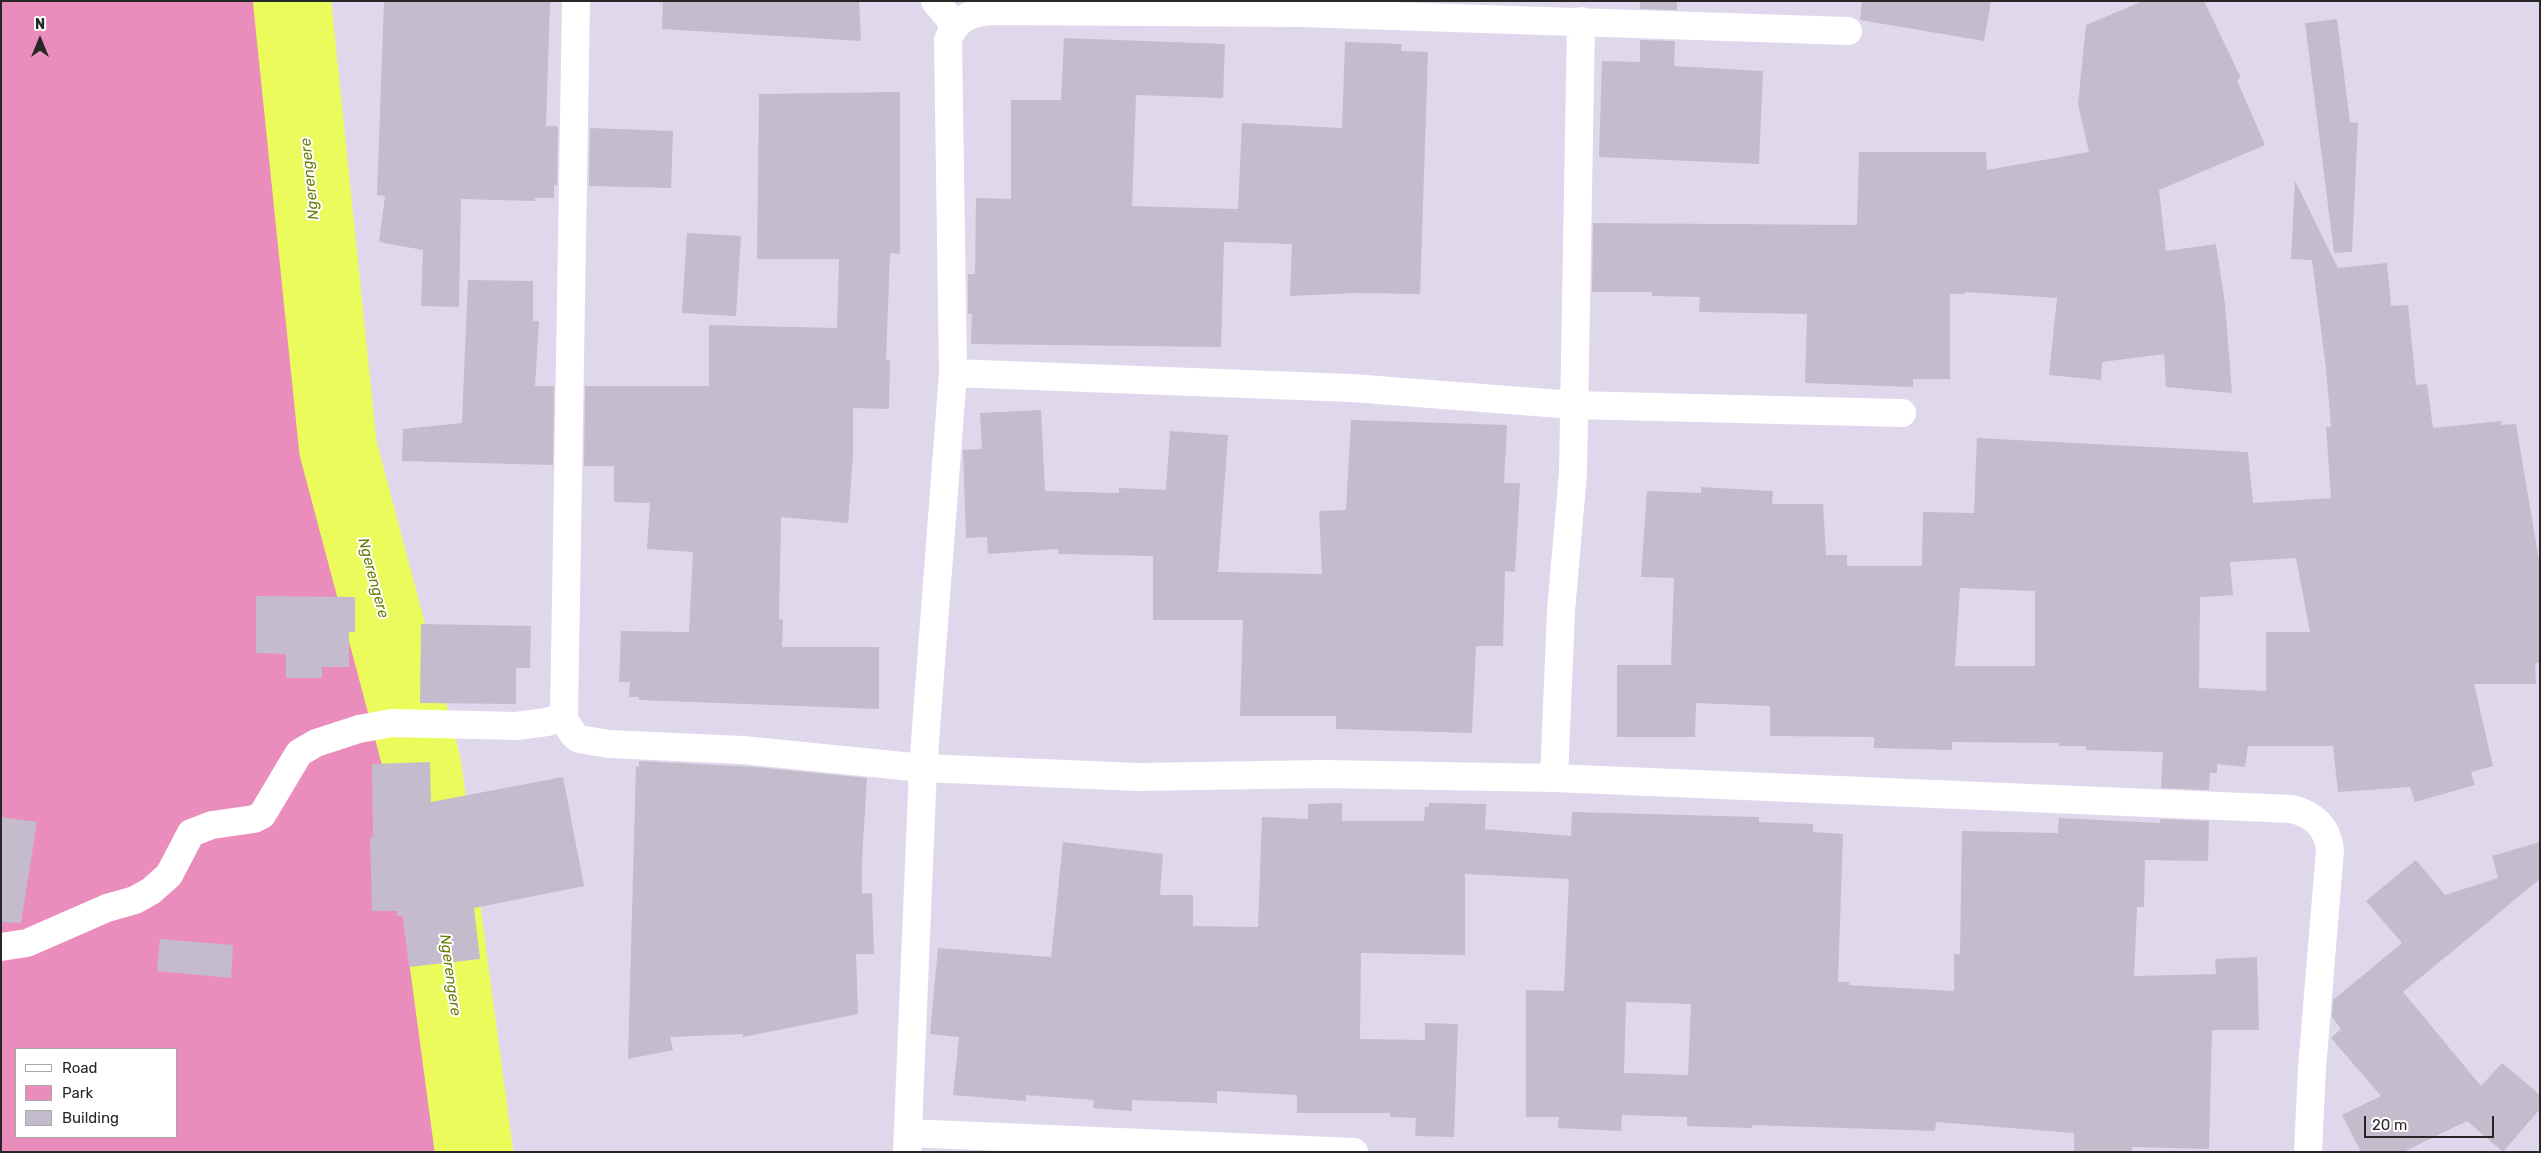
<!DOCTYPE html>
<style>
body{margin:0}
#map{position:relative;width:2541px;height:1153px;overflow:hidden;background:#dfd7ec;font-family:Rubik,sans-serif}
canvas{display:block}
.frame{position:absolute;inset:0;border:2px solid #272727;pointer-events:none}
.legend{position:absolute;left:15px;top:1048px;width:162px;height:90px;box-sizing:border-box;background:#fff;border:1px solid #a9a9a9;margin:0;padding:6px 9px;list-style:none;font-size:15px;color:#272727}
.legend li{display:flex;align-items:center;gap:10px;height:25px}
.legend b{width:25px;border:1px solid #a9a9a9}
.north{position:absolute;left:15px;top:15px;width:50px;height:50px;-webkit-text-stroke:4px #fff;paint-order:stroke;rotate:0deg;font-size:14px;font-weight:700;line-height:20px;text-align:center;color:#272727}
.north::after{content:'';display:block;margin:auto;width:18px;height:22px;background:#272727;clip-path:polygon(50% 0,100% 100%,50% 72%,0 100%)}
.scale{position:absolute;left:2364px;top:1116px;width:130px;height:22px;box-sizing:border-box;border:2px solid #272727;border-top:0;padding-left:6px;font-size:15px;line-height:18px;white-space:nowrap;color:#272727;-webkit-text-stroke:4px #fff;paint-order:stroke}
</style>
<div id="map">
<canvas width="2541" height="1153"></canvas>
<div class="frame"></div>
<ul class="legend">
<li><b style="height:6px;background:#fff"></b>Road</li>
<li><b style="height:14px;background:#ea8cbc"></b>Park</li>
<li><b style="height:14px;background:#c4bccd"></b>Building</li>
</ul>
<div class="north">N</div>
<div class="scale">20 m</div>
</div>
<script>
const g = document.querySelector('canvas').getContext('2d');
g.lineJoin = 'round';
function paint(path, color) { g.fillStyle = color; g.fill(path, 'evenodd'); }
function strokePath(path, color, width, dash) { g.strokeStyle = color; g.lineWidth = width; g.lineCap = dash ? 'butt' : 'round'; g.setLineDash(dash || []); g.stroke(path); }
function write(font, color, halo, rows, align = 'center') {
  g.font = font + ' Rubik,sans-serif'; g.lineWidth = 4; g.setLineDash([]); g.textBaseline = 'middle'; g.strokeStyle = halo; g.fillStyle = color; for (const [text, x, y, turn = 0] of rows) {
    g.save(); g.translate(x, y); g.rotate((+turn || 0) * Math.PI / 180); g.textAlign = isNaN(turn) ? turn : align; if (halo) g.strokeText(text, 0, 0); g.fillText(text, 0, 0); g.restore();
  }
}
paint(new Path2D(`
 M 1,1 L 305,1 L 388,625 L 415,947 L 455,1152 L 1,1152 ZM 16,1049 L 176,1049 L 176,1137 L 16,1137 Z`), '#ea8cbc');
strokePath(new Path2D(`
 M 292,1 L 338,448 L 422,764 L 474,1152`), '#ecfb5c', 78);
paint(new Path2D(`
 M 384,1 L 550,1 L 546,126 L 558,126 L 557,185 L 554,185 L 554,198 L 535,198 L 535,201 L 461,199 L 459,307 L 421,306 L 423,250 L 379,242 L 385,196 L 377,195 Z
 M 663,1 L 859,1 L 861,41 L 662,29 Z
 M 1640,1 L 1677,1 L 1677,10 L 1640,9 Z
 M 1862,1 L 1991,1 L 1984,41 L 1860,20 Z
 M 2143,1 L 2204,1 L 2241,78 L 2237,80 L 2265,145 L 2159,190 L 2166,251 L 2216,244 L 2225,304 L 2232,393 L 2166,387 L 2164,354 L 2102,362 L 2101,380 L 2049,375 L 2057,298 L 1965,292 L 1965,294 L 1950,294 L 1950,379 L 1913,379 L 1913,387 L 1805,383 L 1807,314 L 1699,312 L 1700,297 L 1652,296 L 1652,292 L 1592,292 L 1593,223 L 1857,225 L 1859,152 L 1986,152 L 1987,170 L 2089,152 L 2078,104 L 2086,25 Z
 M 2337,19 L 2350,122 L 2358,123 L 2352,252 L 2334,253 L 2305,23 Z
 M 1064,38 L 1225,44 L 1223,98 L 1136,95 L 1132,206 L 1238,209 L 1242,123 L 1342,128 L 1345,42 L 1402,44 L 1401,51 L 1428,52 L 1420,294 L 1356,293 L 1290,296 L 1292,244 L 1224,242 L 1221,347 L 971,344 L 972,314 L 968,314 L 968,274 L 975,274 L 976,198 L 1011,199 L 1011,100 L 1061,100 Z
 M 1640,40 L 1675,41 L 1674,66 L 1763,71 L 1759,164 L 1599,157 L 1602,61 L 1640,62 Z
 M 900,92 L 900,254 L 890,253 L 886,360 L 890,360 L 889,409 L 853,408 L 853,456 L 848,523 L 781,517 L 779,619 L 783,620 L 782,647 L 879,647 L 879,709 L 639,700 L 639,697 L 629,697 L 630,682 L 619,682 L 621,631 L 689,632 L 693,552 L 647,549 L 650,503 L 614,502 L 614,466 L 584,466 L 585,386 L 709,386 L 709,325 L 837,328 L 839,259 L 757,259 L 759,94 Z
 M 590,128 L 673,131 L 671,188 L 589,186 Z
 M 2295,181 L 2338,268 L 2387,263 L 2391,306 L 2408,305 L 2416,385 L 2427,384 L 2433,428 L 2501,421 L 2501,425 L 2516,424 L 2540,566 L 2540,663 L 2535,663 L 2536,684 L 2474,684 L 2493,766 L 2471,772 L 2475,785 L 2415,802 L 2410,787 L 2338,792 L 2333,746 L 2248,746 L 2245,767 L 2217,764 L 2217,773 L 2210,773 L 2209,790 L 2161,788 L 2163,752 L 2086,750 L 2086,746 L 2059,746 L 2059,743 L 1952,742 L 1952,750 L 1874,748 L 1874,737 L 1770,736 L 1770,706 L 1696,703 L 1695,737 L 1617,737 L 1617,665 L 1671,665 L 1674,578 L 1641,577 L 1647,491 L 1701,493 L 1701,487 L 1773,491 L 1772,504 L 1823,504 L 1826,555 L 1847,555 L 1847,566 L 1922,566 L 1923,512 L 1974,513 L 1977,438 L 2248,452 L 2253,503 L 2331,498 L 2326,427 L 2331,427 L 2326,368 L 2312,260 L 2291,259 ZM 2296,558 L 2310,632 L 2266,632 L 2266,691 L 2199,688 L 2200,597 L 2233,595 L 2230,562 ZM 1960,588 L 2035,591 L 2035,666 L 1955,666 Z
 M 687,233 L 741,236 L 736,316 L 682,313 Z
 M 468,280 L 533,281 L 533,321 L 539,321 L 535,386 L 554,386 L 553,465 L 402,461 L 403,429 L 462,423 Z
 M 1041,410 L 1045,491 L 1119,493 L 1119,488 L 1166,490 L 1170,431 L 1228,435 L 1218,572 L 1322,574 L 1319,511 L 1346,510 L 1351,420 L 1507,425 L 1504,483 L 1520,483 L 1515,572 L 1505,571 L 1503,646 L 1476,646 L 1472,733 L 1336,729 L 1336,716 L 1240,716 L 1243,620 L 1153,620 L 1153,556 L 1058,554 L 1058,549 L 988,554 L 987,537 L 966,538 L 963,450 L 982,449 L 980,413 Z
 M 256,596 L 355,597 L 355,632 L 349,632 L 349,667 L 322,667 L 322,678 L 286,678 L 286,654 L 256,653 Z
 M 421,624 L 531,626 L 530,668 L 516,668 L 516,704 L 420,703 Z
 M 639,761 L 755,767 L 867,778 L 862,859 L 862,894 L 872,893 L 874,954 L 856,954 L 858,1014 L 743,1037 L 743,1034 L 670,1037 L 673,1050 L 628,1059 L 636,766 L 639,767 Z
 M 430,762 L 431,802 L 563,777 L 584,886 L 474,908 L 480,959 L 409,967 L 403,916 L 397,916 L 397,911 L 372,911 L 370,837 L 373,837 L 372,764 Z
 M 1342,803 L 1342,821 L 1424,821 L 1425,807 L 1429,807 L 1429,803 L 1486,804 L 1485,829 L 1571,836 L 1572,812 L 1759,817 L 1759,822 L 1813,824 L 1813,832 L 1843,834 L 1838,982 L 1849,982 L 1849,985 L 1954,991 L 1954,954 L 1960,954 L 1962,831 L 2058,833 L 2059,818 L 2160,823 L 2160,819 L 2209,821 L 2208,861 L 2145,860 L 2144,907 L 2137,907 L 2134,976 L 2216,974 L 2215,959 L 2257,957 L 2259,1030 L 2212,1030 L 2209,1149 L 2132,1147 L 2132,1152 L 2074,1152 L 2074,1133 L 1936,1122 L 1935,1131 L 1752,1125 L 1752,1128 L 1687,1126 L 1687,1117 L 1622,1115 L 1621,1131 L 1558,1128 L 1559,1117 L 1526,1117 L 1526,990 L 1564,991 L 1569,879 L 1465,874 L 1465,955 L 1361,953 L 1360,1039 L 1425,1040 L 1425,1023 L 1458,1024 L 1454,1137 L 1415,1136 L 1416,1118 L 1390,1117 L 1390,1113 L 1297,1113 L 1297,1095 L 1217,1091 L 1217,1103 L 1132,1100 L 1132,1111 L 1093,1108 L 1094,1100 L 1026,1095 L 1026,1101 L 953,1095 L 959,1037 L 930,1034 L 938,948 L 1051,957 L 1063,842 L 1163,854 L 1160,895 L 1193,895 L 1193,926 L 1258,927 L 1262,817 L 1308,819 L 1308,804 ZM 1626,1002 L 1691,1004 L 1688,1075 L 1624,1073 Z
 M 1,817 L 37,822 L 21,923 L 1,922 Z
 M 2540,842 L 2540,879 L 2403,992 L 2481,1086 L 2502,1063 L 2540,1095 L 2540,1109 L 2503,1152 L 2467,1121 L 2403,1152 L 2361,1152 L 2342,1115 L 2381,1096 L 2331,1038 L 2341,1029 L 2332,1017 L 2333,1000 L 2402,943 L 2366,901 L 2416,860 L 2445,895 L 2498,878 L 2492,856 Z
 M 160,939 L 233,945 L 231,978 L 157,971 Z`), '#c4bccd');
strokePath(new Path2D(`
 M 576,1 L 564,716 L 566,723 L 574,735 L 579,739 L 609,744 L 743,750 L 923,768 L 1137,777 L 1324,774 L 1554,778 L 2292,809 C 2314,815 2327,826 2330,850 L 2312,1068 L 2308,1152
 M 935,1 L 955,25
 M 953,373 L 1352,388 L 1574,405 L 1902,413
 M 1554,778 L 1561,611 L 1573,473 L 1581,21
 M 1,947 L 27,943 L 107,908 L 135,900 L 151,891 L 169,875 L 191,833 L 212,825 L 254,819 L 262,815 L 299,753 L 316,743 L 359,729 L 392,723 L 516,726 L 547,722 L 564,716
 M 908,1133 L 1354,1152
 M 907,1152 L 923,768 L 953,373 L 948,40 C 955,20 969,13 990,11 L 1301,13 L 1848,31`), '#fff', 28);
write('italic 15px', '#697e04', '#fff', [
 ["Ngerengere",310,179,-96],
 ["Ngerengere",373,578,75],
 ["Ngerengere",450,975,82]
]);
</script>
